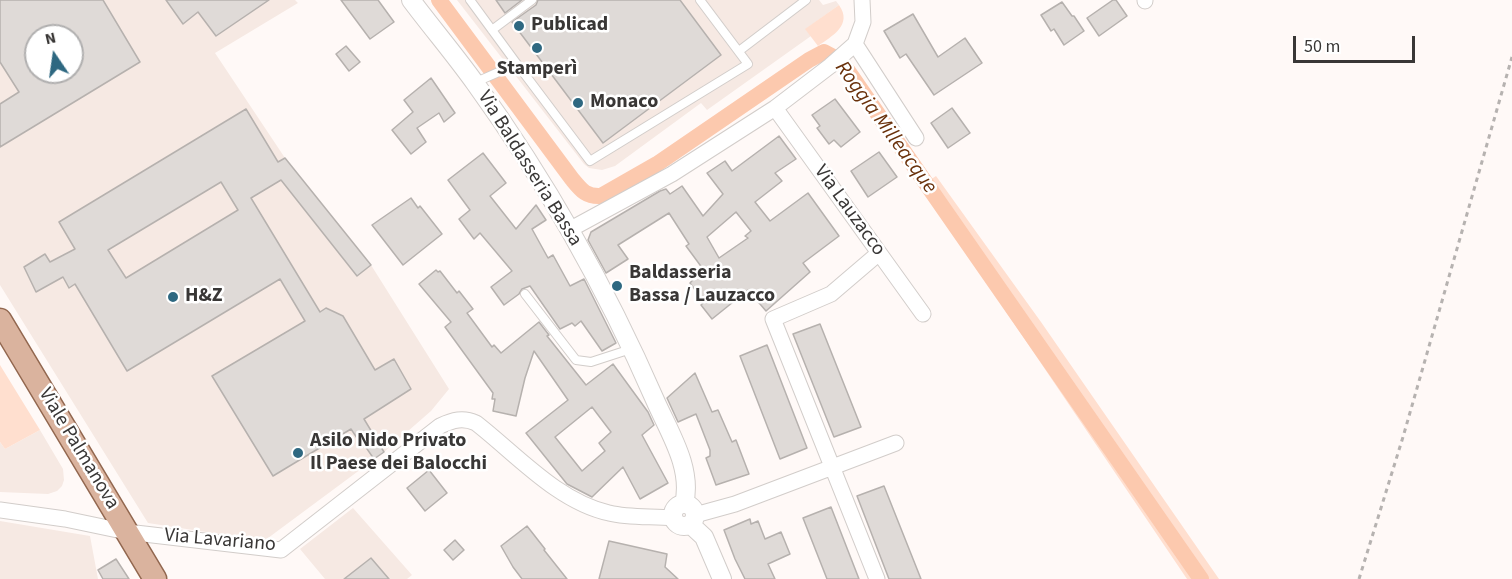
<!DOCTYPE html>
<meta charset="utf-8">
<style>
body{margin:0}
#map{position:relative;width:1512px;height:579px;overflow:hidden;background:#fff9f7;font-family:"Source Sans 3",sans-serif}
canvas{display:block}
.north{position:absolute;left:24px;top:24px;width:60px;height:60px;box-sizing:border-box;background:#fff;border:2px solid #b0afaf;border-radius:50%;rotate:347deg;font-size:16px;font-weight:700;line-height:24px;text-align:center;color:#393736}
.north::after{content:'';display:block;margin:auto;width:21px;height:27px;background:#2e6881;clip-path:polygon(50% 0,100% 100%,50% 72%,0 100%)}
.scale{position:absolute;left:1293px;top:36px;width:122px;height:27px;box-sizing:border-box;border:3px solid #393736;border-top:0;padding-left:8px;font-size:18px;line-height:21px;white-space:nowrap;color:#393736;-webkit-text-stroke:4px #fff;paint-order:stroke}
</style>
<div id="map">
<canvas width="1512" height="579"></canvas>
<div class="north">N</div>
<div class="scale">50 m</div>
</div>
<script>
const g = document.querySelector('canvas').getContext('2d');
g.lineJoin = 'round';
function paint(path, color) { g.fillStyle = color; g.fill(path, 'evenodd'); }
function strokePath(path, color, width, dash) { g.strokeStyle = color; g.lineWidth = width; g.lineCap = dash ? 'butt' : 'round'; g.setLineDash(dash || []); g.stroke(path); }
function write(font, color, halo, rows, align = 'center') {
  g.font = font + ' "Source Sans 3",sans-serif'; g.lineWidth = 5; g.setLineDash([]); g.textBaseline = 'middle'; g.strokeStyle = halo; g.fillStyle = color; for (const [text, x, y, turn = 0] of rows) {
    g.save(); g.translate(x, y); g.rotate((+turn || 0) * Math.PI / 180); g.textAlign = isNaN(turn) ? turn : align; if (halo) g.strokeText(text, 0, 0); g.fillText(text, 0, 0); g.restore();
  }
}
paint(new Path2D(`
 M 0,0 L 295,0 L 298,3 L 215,53 L 285,158 L 371,265 L 449,389 L 431,411 L 384,452 L 264,541 L 148,523 L 0,285 ZM 36,36 L 72,36 L 72,72 L 36,72 Z
 M 457,0 L 819,0 L 823,5 L 836,1 L 839,5 L 806,29 L 811,36 L 707,110 L 701,103 L 615,166 L 602,170 L 589,168 L 584,164 Z
 M 40,430 L 63,469 L 64,480 L 62,486 L 57,491 L 48,494 L 0,492 L 0,442 L 5,449 Z
 M 353,508 L 412,575 L 407,579 L 325,579 L 300,549 Z
 M 0,521 L 90,536 L 98,579 L 0,579 Z`), '#f6e9e3');
paint(new Path2D(`
 M 839,5 C 853,25 832,36 818,46 L 805,29 Z
 M 936,176 L 1041,322 L 1219,579 L 1187,579 L 921,186 Z
 M 0,365 L 40,430 L 5,449 L 0,442 Z`), '#ffdfcf');
strokePath(new Path2D(`
 M 439,0 L 572,179 C 581,190 586,197 601,196 L 657,164 L 809,60 L 824,52 L 841,61 L 1201,579`), '#fcc9ae', 16);
const building = new Path2D(`
 M 0,0 L 103,0 L 140,62 L 0,147 L 0,104 L 19,92 L 0,62 ZM 36,36 L 72,36 L 72,72 L 36,72 Z
 M 166,0 L 269,0 L 216,36 L 198,12 L 183,24 Z
 M 341,0 L 378,0 L 394,22 L 370,39 Z
 M 496,0 L 522,0 L 505,13 Z
 M 538,0 L 680,0 L 721,55 L 603,143 L 512,22 L 536,5 Z
 M 1113,0 L 1116,0 L 1127,16 L 1099,36 L 1087,18 Z
 M 1062,2 L 1072,16 L 1074,16 L 1084,31 L 1064,45 L 1054,29 L 1051,31 L 1041,15 Z
 M 913,14 L 938,57 L 965,38 L 982,63 L 934,95 L 906,54 L 900,58 L 884,31 Z
 M 346,46 L 360,62 L 349,71 L 336,54 Z
 M 431,78 L 455,113 L 444,122 L 439,113 L 417,128 L 426,142 L 411,154 L 392,130 L 413,112 L 404,100 Z
 M 835,99 L 860,132 L 841,147 L 834,140 L 829,144 L 817,128 L 820,126 L 812,115 Z
 M 952,108 L 970,133 L 948,148 L 931,123 Z
 M 246,109 L 278,162 L 285,158 L 371,265 L 357,276 L 281,180 L 251,198 L 320,312 L 326,308 L 343,316 L 375,370 L 394,359 L 411,389 L 364,419 L 384,452 L 374,459 L 365,446 L 363,447 L 351,429 L 273,476 L 212,376 L 305,321 L 280,279 L 127,371 L 75,284 L 69,288 L 63,277 L 36,292 L 24,267 L 45,254 L 50,262 L 75,249 L 59,222 ZM 221,182 L 238,210 L 126,278 L 108,250 Z
 M 779,136 L 796,159 L 775,173 L 782,181 L 755,202 L 770,221 L 808,193 L 839,236 L 803,263 L 810,272 L 766,311 L 748,290 L 712,319 L 701,305 L 704,302 L 690,283 L 703,269 L 686,246 L 689,244 L 669,213 L 618,245 L 628,259 L 606,273 L 588,240 L 591,232 L 660,191 L 666,189 L 670,194 L 682,186 L 703,216 L 723,194 L 707,173 L 725,161 L 732,171 ZM 736,212 L 751,231 L 745,236 L 748,238 L 719,258 L 707,237 Z
 M 879,152 L 897,177 L 868,197 L 851,171 Z
 M 483,153 L 506,183 L 490,196 L 516,229 L 536,205 L 546,220 L 532,229 L 548,258 L 553,255 L 570,286 L 584,279 L 616,343 L 602,351 L 581,321 L 575,326 L 572,323 L 560,329 L 530,286 L 522,289 L 519,294 L 504,305 L 491,287 L 512,271 L 480,233 L 474,239 L 459,219 L 470,210 L 448,180 Z
 M 411,198 L 418,208 L 420,206 L 442,234 L 403,265 L 372,225 Z
 M 436,270 L 438,272 L 440,271 L 457,293 L 459,291 L 473,309 L 467,313 L 492,347 L 494,345 L 501,353 L 539,322 L 549,335 L 547,336 L 586,385 L 613,364 L 648,412 L 654,425 L 642,435 L 668,483 L 640,499 L 623,467 L 592,497 L 567,484 L 526,433 L 568,400 L 534,351 L 525,378 L 516,416 L 493,411 L 495,399 L 492,399 L 493,393 L 445,327 L 451,322 L 419,284 ZM 592,407 L 611,432 L 599,443 L 605,451 L 582,471 L 555,437 Z
 M 820,324 L 861,427 L 834,437 L 793,334 Z
 M 767,345 L 807,448 L 780,459 L 740,356 Z
 M 695,373 L 712,412 L 718,410 L 732,442 L 736,440 L 749,474 L 716,485 L 706,458 L 710,456 L 710,450 L 696,414 L 678,422 L 667,398 Z
 M 429,470 L 447,493 L 425,511 L 407,488 Z
 M 884,486 L 921,579 L 889,579 L 857,496 Z
 M 831,507 L 859,579 L 827,579 L 803,518 Z
 M 750,519 L 751,524 L 758,521 L 765,539 L 781,532 L 790,554 L 768,564 L 775,579 L 745,579 L 735,559 L 724,530 Z
 M 527,526 L 545,549 L 544,550 L 567,579 L 522,579 L 513,567 L 501,546 Z
 M 455,540 L 464,550 L 453,560 L 444,550 Z
 M 609,541 L 667,554 L 665,567 L 678,579 L 599,579 Z
 M 371,558 L 389,579 L 344,579 Z
 M 116,559 L 129,579 L 103,579 L 98,570 Z`);
paint(building, '#dfdad7');
strokePath(building, '#b6b1ae', 1.5);
const service = new Path2D(`
 M 470,0 L 517,64 L 476,82
 M 492,30 L 532,0
 M 739,51 L 806,0
 M 517,64 L 590,161 L 748,64 L 700,0
 M 525,294 L 576,360 L 591,362 L 631,349`);
const minor = new Path2D(`
 M 1145,0 L 1145,1
 M 855,44 L 916,138
 M 775,108 L 923,314
 M 569,230 L 672,174 L 775,108 L 830,66 L 855,44 L 863,22 L 862,0
 M 0,510 L 65,519 L 127,532 L 281,550 L 440,426 C 453,420 463,417 476,423 C 516,454 558,502 609,513 C 629,518 652,516 673,518
 M 695,515 L 735,504 L 896,443
 M 877,579 L 773,319 L 831,294 L 879,253`);
const tertiary = new Path2D(`
 M 411,0 C 432,28 455,55 475,83 C 546,181 607,290 655,400 C 669,432 693,468 684,504
 M673 515a11 11 0 1 1 22 0a11 11 0 1 1-22 0Z
 M 690,524 L 704,537 L 722,579`);
const primary = new Path2D(`
 M 0,320 L 155,579`);
strokePath(service, '#d2cdca', 10);
strokePath(minor, '#d2cdca', 17);
strokePath(tertiary, '#d2cdca', 20);
strokePath(primary, '#92674f', 25);
strokePath(new Path2D(`
 M 1359,579 L 1403,437 L 1512,57`), '#b6b2b0', 3, [4.5, 4.5]);
strokePath(service, '#fff', 8);
strokePath(minor, '#fff', 15);
strokePath(tertiary, '#fff', 18);
strokePath(primary, '#dab39e', 22);
for (const [x, y, r, color] of [
 [519,26,6,"#2e6881"],
 [537,48,6,"#2e6881"],
 [578,103,6,"#2e6881"],
 [617,286,6,"#2e6881"],
 [173,297,6,"#2e6881"],
 [298,453,6,"#2e6881"]
]) { const dot = new Path2D(); dot.arc(x, y, r, 0, 2 * Math.PI); g.fillStyle = color; g.fill(dot); strokePath(dot, '#fff', 2); }
write('bold 20px', '#393736', '#fff', [
 ["Publicad",531,26],
 ["Stamperì",537,70,"center"],
 ["Monaco",590,103],
 ["Baldasseria",629,274],
 ["Bassa / Lauzacco",629,297],
 ["H&Z",185,297],
 ["Asilo Nido Privato",310,442],
 ["Il Paese dei Balocchi",310,465]
], 'left');
write('20px', '#393736', '#fff', [
 ["Via Baldasseria Bassa",529,169,58],
 ["Via Lauzacco",849,211,54],
 ["Viale Palmanova",78,449,59],
 ["Via Lavariano",220,541,5]
]);
write('italic 21px', '#6a310b', '#fff', [
 ["Roggia Milleacque",885,128,54]
]);
</script>
